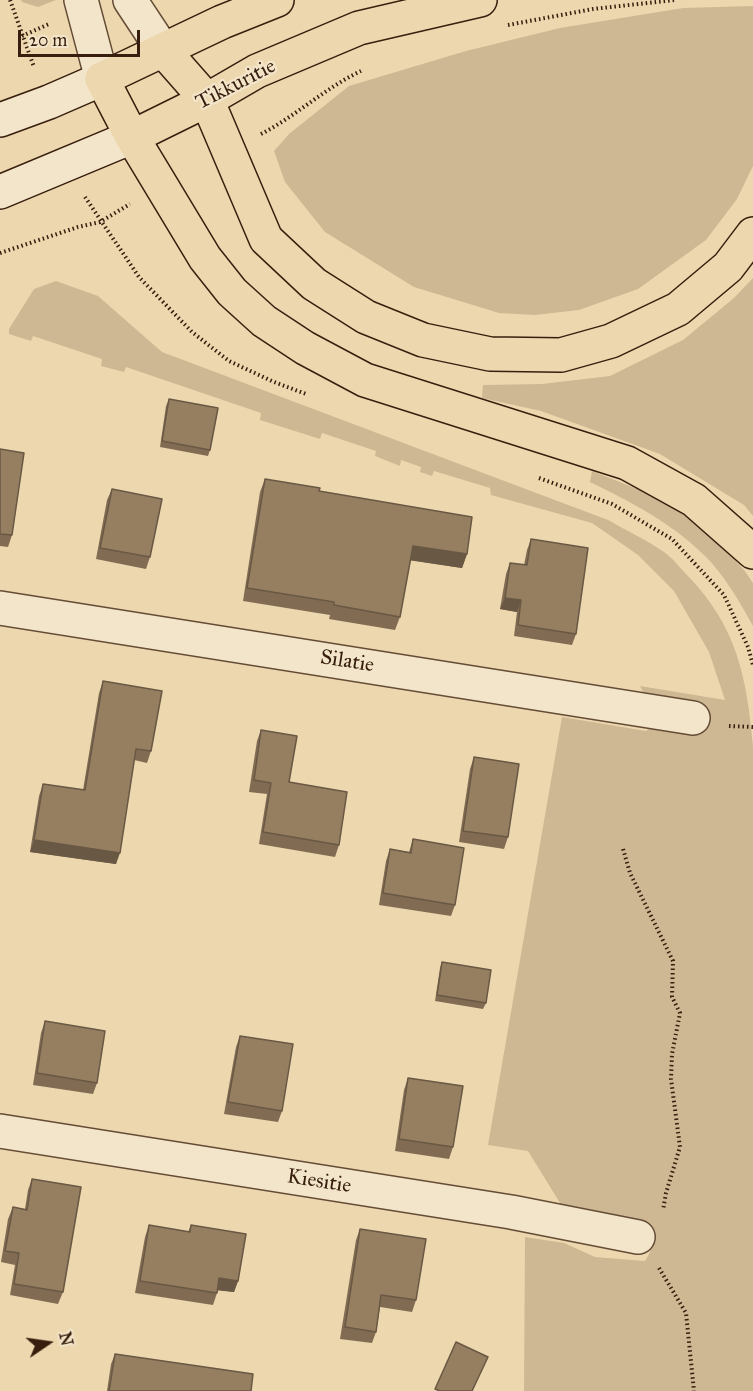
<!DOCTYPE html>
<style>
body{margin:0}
#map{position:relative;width:753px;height:1391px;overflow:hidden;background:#edd7ae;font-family:"IM FELL Great Primer",serif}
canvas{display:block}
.north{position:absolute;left:18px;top:1313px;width:60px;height:60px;-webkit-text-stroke:4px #f3e5ca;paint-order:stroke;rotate:77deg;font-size:16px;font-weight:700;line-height:24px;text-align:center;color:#371e0e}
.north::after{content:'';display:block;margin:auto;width:21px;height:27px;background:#371e0e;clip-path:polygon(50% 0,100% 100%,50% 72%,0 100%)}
.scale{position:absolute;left:18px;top:30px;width:122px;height:27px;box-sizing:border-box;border:3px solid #371e0e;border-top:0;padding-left:8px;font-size:18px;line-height:21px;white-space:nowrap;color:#371e0e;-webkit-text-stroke:4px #f3e5ca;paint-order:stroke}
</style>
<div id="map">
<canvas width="753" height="1391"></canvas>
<div class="north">N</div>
<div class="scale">20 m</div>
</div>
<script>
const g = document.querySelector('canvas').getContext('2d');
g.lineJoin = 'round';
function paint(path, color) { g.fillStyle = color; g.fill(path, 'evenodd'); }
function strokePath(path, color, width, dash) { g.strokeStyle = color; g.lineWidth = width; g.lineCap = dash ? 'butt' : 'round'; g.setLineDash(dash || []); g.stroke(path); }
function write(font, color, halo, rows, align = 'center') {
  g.font = font + ' "IM FELL Great Primer",serif'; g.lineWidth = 4.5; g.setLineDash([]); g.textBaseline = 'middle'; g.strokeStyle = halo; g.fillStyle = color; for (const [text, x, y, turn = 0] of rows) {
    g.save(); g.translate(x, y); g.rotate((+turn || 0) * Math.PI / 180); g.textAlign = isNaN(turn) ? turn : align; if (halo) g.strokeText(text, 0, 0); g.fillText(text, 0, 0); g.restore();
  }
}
paint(new Path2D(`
 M 21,0 L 56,0 L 38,7 L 22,2 Z
 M 753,6 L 753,166 L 737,199 L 706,240 L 638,289 L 579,310 L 535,315 L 499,313 L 414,287 L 325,232 L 285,182 L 274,151 L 289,134 L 349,86 L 466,51 L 560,28 L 683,8 Z
 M 753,278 L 753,516 L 744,505 L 660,454 L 541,411 L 482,398 L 483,385 L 542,384 L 610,376 L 683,340 L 734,298 Z
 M 56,281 L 98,296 L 162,352 L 608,520 C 627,531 647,540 664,552 C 673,558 680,568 687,575 C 737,626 747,678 753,747 L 753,1391 L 524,1391 L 525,1237 L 564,1243 L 595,1257 L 645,1261 C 655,1246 652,1238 645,1222 L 568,1216 L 528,1151 L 488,1145 L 562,717 L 646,731 L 659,722 L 640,686 L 725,700 L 709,652 L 674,591 L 638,555 L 592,523 L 491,495 L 490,488 L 434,471 L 432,476 L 420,472 L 421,467 L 401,460 L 400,466 L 375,456 L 376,451 L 322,433 L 320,439 L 260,420 L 261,413 L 126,367 L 124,372 L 101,366 L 102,359 L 33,336 L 31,341 L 9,334 L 9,329 L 34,289 Z
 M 592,471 L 655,496 L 703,526 L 744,570 L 753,583 L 753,626 C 739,601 724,574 703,554 C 670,522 631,502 590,482 Z`), '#ceb893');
const minor = new Path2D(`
 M 81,0 L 102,79
 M 130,0 L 163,50
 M 0,608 L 693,718
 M 0,1131 L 511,1212 L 638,1237`);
const secondary = new Path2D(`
 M 0,120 L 49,102 L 102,79
 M 0,192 L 132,137`);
const primary = new Path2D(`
 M 102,79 L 222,22 L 277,0
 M 132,137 L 207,100 L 257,71 L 359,28 L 480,0`);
const trunk = new Path2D(`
 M 163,50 L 207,100 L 266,239 L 314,284 L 366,317 L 423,340 L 490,354 L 561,355 L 611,341 L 678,309 L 728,267 L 753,234
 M 102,79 L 132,137 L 205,258 L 232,292 L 264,321 L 305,348 L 365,380 L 627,463 L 694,500 L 753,552`);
strokePath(minor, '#644c36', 36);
strokePath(secondary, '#371e0e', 36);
strokePath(primary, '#371e0e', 36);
strokePath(trunk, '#371e0e', 36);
strokePath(new Path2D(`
 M 10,0 L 34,67
 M 508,25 L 593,9 L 674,0
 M 22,36 L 49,24
 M 261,134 C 296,116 325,88 361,71
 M 85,197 L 139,277 L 192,332 L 229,361 L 274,382 L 306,394
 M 0,253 L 78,227 L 100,222 L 130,204
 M 539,478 L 612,504 L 672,539 L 724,595 L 748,647 L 753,665
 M 729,726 L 753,727
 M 623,849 L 630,873 L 673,961 L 672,997 L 680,1013 L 672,1054 L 671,1079 L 680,1147 L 666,1193 L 663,1210
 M 659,1268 L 686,1313 L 694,1391`), '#371e0e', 4, [1.5, 3]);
strokePath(minor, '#f3e5ca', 33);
strokePath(secondary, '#f3e5ca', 33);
strokePath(primary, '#edd7ae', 33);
strokePath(trunk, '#edd7ae', 33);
paint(new Path2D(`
 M 169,399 L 210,450 L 208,456 L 160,447 L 166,406 Z
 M 0,449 L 12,535 L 8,547 L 0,546 Z
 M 265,479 L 467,554 L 462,568 L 410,560 L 400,617 L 395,630 L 329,619 L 330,615 L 243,601 L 260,492 Z
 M 112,489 L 150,557 L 146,569 L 96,559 L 107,500 Z
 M 531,539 L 576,634 L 572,645 L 514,636 L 517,612 L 500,609 L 506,574 L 510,563 L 524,565 L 527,550 Z
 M 103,681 L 151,751 L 147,763 L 134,760 L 116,864 L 30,852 L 39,796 L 43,784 L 83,790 L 99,693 Z
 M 261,730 L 289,782 L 339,845 L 335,857 L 259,844 L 267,794 L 249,792 L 257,741 Z
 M 474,757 L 508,837 L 504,849 L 459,842 L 470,769 Z
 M 413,839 L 455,905 L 451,916 L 379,905 L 386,861 L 390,849 L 409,852 Z
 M 442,962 L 486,1003 L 483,1009 L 435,1001 L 440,968 Z
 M 45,1021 L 97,1083 L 93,1094 L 33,1085 L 41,1033 Z
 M 240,1036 L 282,1111 L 278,1122 L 224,1114 L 236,1047 Z
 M 408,1078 L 453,1147 L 449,1159 L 395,1151 L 404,1090 Z
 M 32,1179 L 63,1292 L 58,1304 L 10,1295 L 15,1265 L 1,1262 L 8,1219 L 13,1207 L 25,1209 L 28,1190 Z
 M 149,1225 L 188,1232 L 191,1225 L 238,1281 L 234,1292 L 218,1290 L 213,1305 L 135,1293 L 145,1237 Z
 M 360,1229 L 416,1300 L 412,1312 L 380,1307 L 376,1332 L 372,1343 L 340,1339 L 356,1240 Z
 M 115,1354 L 251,1391 L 107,1391 L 111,1364 Z`), '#816c53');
paint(new Path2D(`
 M 413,546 L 467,554 L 462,568 L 408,560 Z
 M 505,598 L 521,600 L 517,612 L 500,609 Z
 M 34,840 L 120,853 L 116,864 L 30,852 Z
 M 219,1278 L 238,1281 L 234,1292 L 215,1290 Z`), '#695844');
const building = new Path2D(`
 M 169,399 L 218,408 L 210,450 L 162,441 Z
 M 0,449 L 24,453 L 12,535 L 0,534 Z
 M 265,479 L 320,488 L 319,491 L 472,517 L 467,554 L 413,546 L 400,617 L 334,605 L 334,602 L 247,588 Z
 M 112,489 L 162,499 L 150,557 L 100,548 Z
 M 531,539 L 588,548 L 576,634 L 518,625 L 521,600 L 505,598 L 510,563 L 527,565 Z
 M 103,681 L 162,691 L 151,751 L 136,749 L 120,853 L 34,840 L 43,784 L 85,790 Z
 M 261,730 L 297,736 L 289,782 L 347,792 L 339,845 L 263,832 L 271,783 L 254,780 Z
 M 474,757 L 519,764 L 508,837 L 463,831 Z
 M 413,839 L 464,848 L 455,905 L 383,893 L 390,849 L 411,853 Z
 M 442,962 L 491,970 L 486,1003 L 437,995 Z
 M 45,1021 L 105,1031 L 97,1083 L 37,1073 Z
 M 240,1036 L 293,1044 L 282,1111 L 228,1102 Z
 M 408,1078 L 463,1086 L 453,1147 L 399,1139 Z
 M 32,1179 L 81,1187 L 63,1292 L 14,1284 L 19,1253 L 5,1251 L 13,1207 L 27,1210 Z
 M 149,1225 L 190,1232 L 191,1225 L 246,1234 L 238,1281 L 219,1278 L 217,1293 L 140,1281 Z
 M 360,1229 L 426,1239 L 416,1300 L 381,1295 L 376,1332 L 345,1327 Z
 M 456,1342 L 488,1357 L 472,1391 L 440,1391 L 435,1389 Z
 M 115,1354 L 253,1374 L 251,1391 L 109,1391 Z`);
paint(building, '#967e61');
strokePath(building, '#695844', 1.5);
write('21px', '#371e0e', '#f3e5ca', [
 ["Tikkuritie",236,85,-27],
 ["Silatie",347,662,9],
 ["Kiesitie",319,1182,9]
]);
</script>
